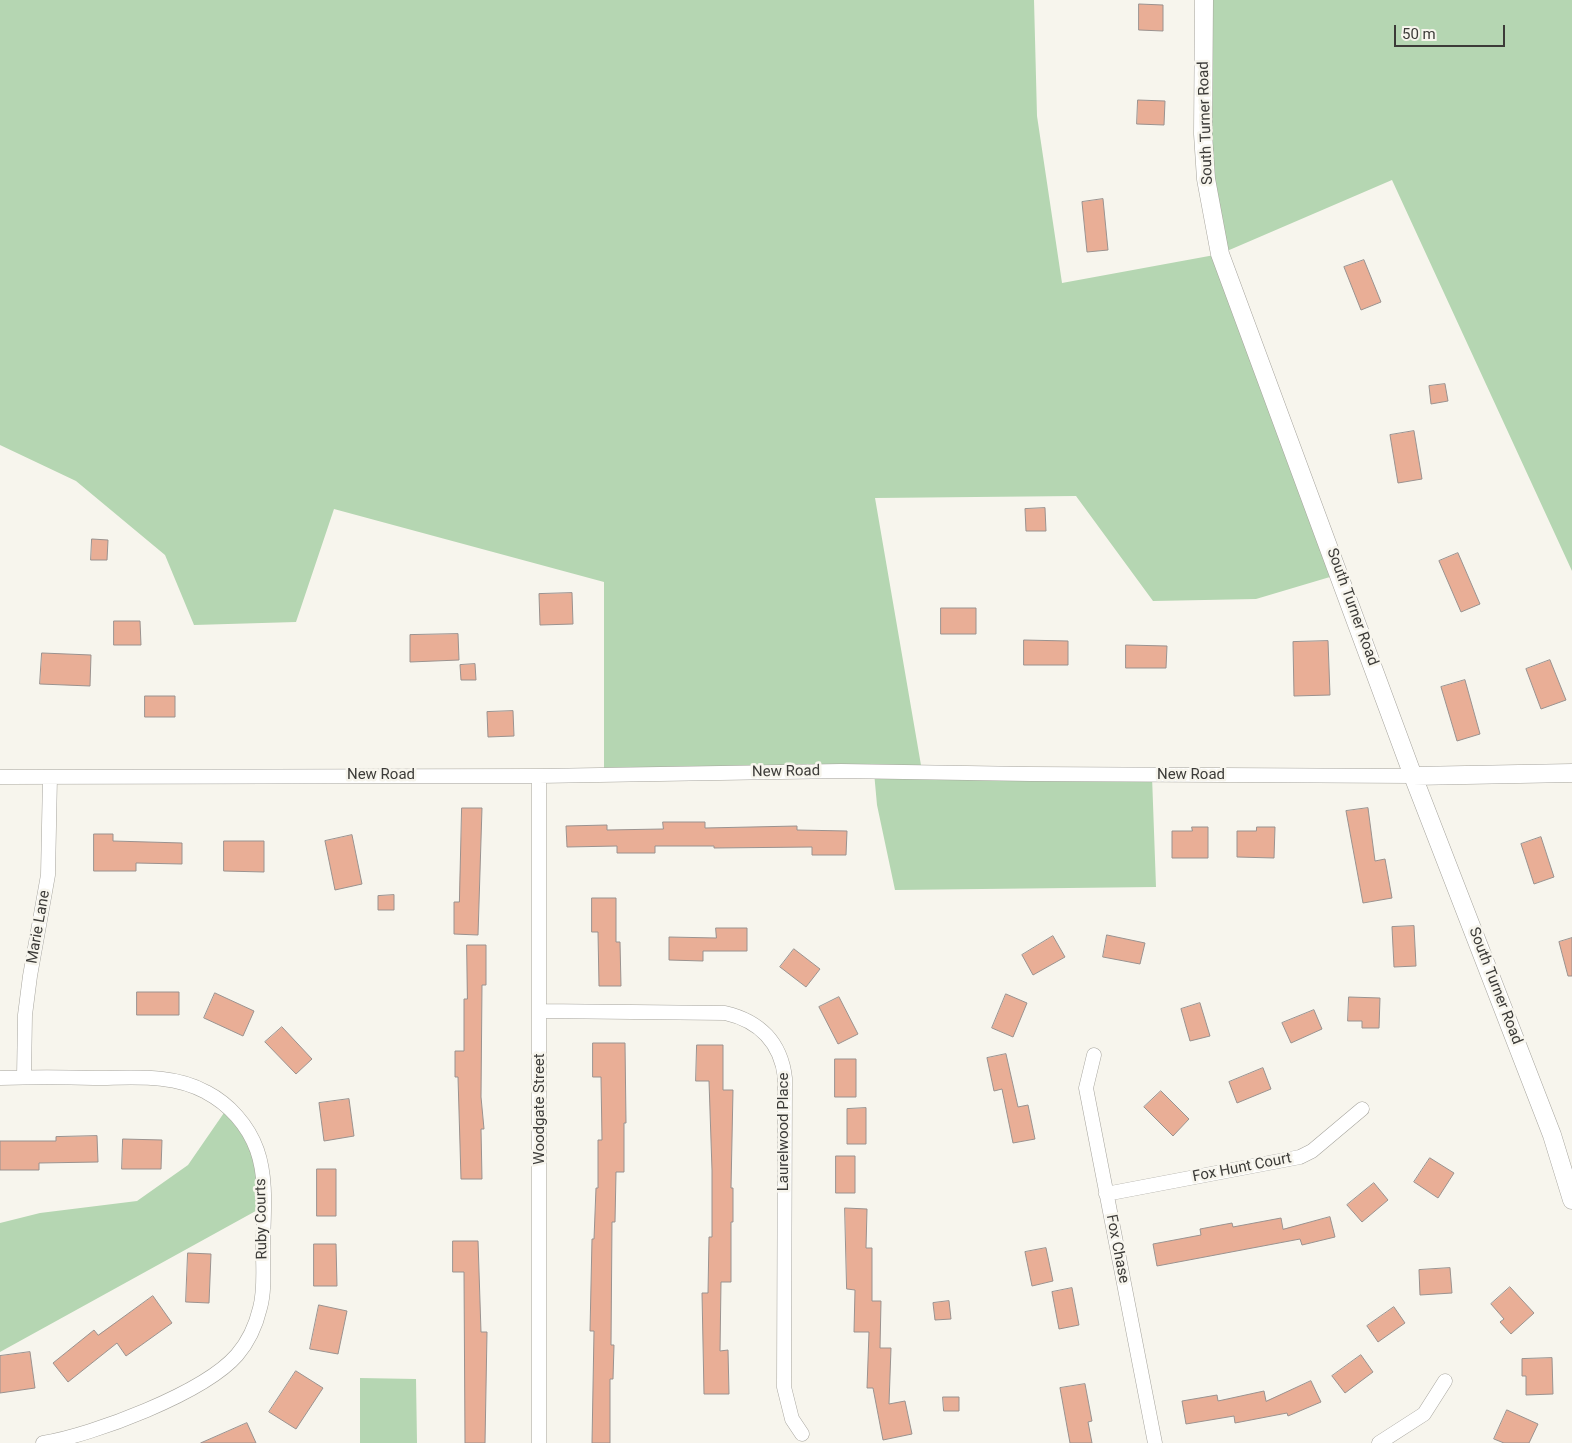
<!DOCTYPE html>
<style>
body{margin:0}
#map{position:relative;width:1572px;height:1443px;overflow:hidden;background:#f7f5ed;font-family:Roboto,sans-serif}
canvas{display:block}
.scale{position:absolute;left:1394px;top:25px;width:111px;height:22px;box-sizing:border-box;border:2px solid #3c3b38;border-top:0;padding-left:6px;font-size:15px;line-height:18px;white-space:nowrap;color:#3c3b38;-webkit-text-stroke:4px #f7f5ed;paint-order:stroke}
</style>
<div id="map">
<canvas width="1572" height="1443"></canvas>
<div class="scale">50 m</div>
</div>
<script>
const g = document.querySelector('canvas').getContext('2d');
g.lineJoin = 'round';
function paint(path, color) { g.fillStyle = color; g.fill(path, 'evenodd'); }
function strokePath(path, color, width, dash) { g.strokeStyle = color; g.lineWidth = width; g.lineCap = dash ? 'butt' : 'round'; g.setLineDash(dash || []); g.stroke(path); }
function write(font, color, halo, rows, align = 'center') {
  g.font = font + ' Roboto,sans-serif'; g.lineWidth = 5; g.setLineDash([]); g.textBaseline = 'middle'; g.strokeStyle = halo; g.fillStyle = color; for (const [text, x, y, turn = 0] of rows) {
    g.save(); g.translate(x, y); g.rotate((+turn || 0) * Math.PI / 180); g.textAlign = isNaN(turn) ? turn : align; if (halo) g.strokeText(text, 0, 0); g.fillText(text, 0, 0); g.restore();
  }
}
paint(new Path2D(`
 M 0,0 L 1034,0 L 1037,116 L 1062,283 L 1220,254 L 1213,223 L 1204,0 L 1572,0 L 1572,571 L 1392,180 L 1220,254 L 1340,574 L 1256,599 L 1153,601 L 1076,496 L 875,498 L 922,771 L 1152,776 L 1156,887 L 895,890 L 877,805 L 874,772 L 604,775 L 604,582 L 334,509 L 296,622 L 194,625 L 165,555 L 76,481 L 0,445 Z
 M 228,1107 L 252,1138 L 263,1207 L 0,1352 L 0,1223 L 40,1213 L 137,1201 L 188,1165 Z
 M 360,1378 L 416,1379 L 417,1443 L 360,1443 Z`), '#b5d6b2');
const building = new Path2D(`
 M 1139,4 L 1163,5 L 1163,31 L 1139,30 Z
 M 1138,100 L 1165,101 L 1164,125 L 1137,124 Z
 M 1103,199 L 1108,250 L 1087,252 L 1082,202 Z
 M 1364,260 L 1381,302 L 1361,310 L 1344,267 Z
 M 1445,384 L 1448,401 L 1431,404 L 1429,386 Z
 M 1414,431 L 1422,479 L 1398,483 L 1390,435 Z
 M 1045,508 L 1046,531 L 1026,531 L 1025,509 Z
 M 92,539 L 108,540 L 107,560 L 91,560 Z
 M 1458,553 L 1480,604 L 1461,612 L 1439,561 Z
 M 572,593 L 573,624 L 540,625 L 539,594 Z
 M 941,608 L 976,608 L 976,634 L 941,634 Z
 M 114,621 L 140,621 L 141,645 L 114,645 Z
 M 458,634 L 459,660 L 410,662 L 410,635 Z
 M 1024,640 L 1068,641 L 1068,665 L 1024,665 Z
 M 1328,641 L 1330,695 L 1294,696 L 1293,642 Z
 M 1126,645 L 1167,646 L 1166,668 L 1126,668 Z
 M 42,653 L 91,655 L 90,686 L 40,684 Z
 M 1550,660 L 1566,700 L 1541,709 L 1526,669 Z
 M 475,664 L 476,680 L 461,680 L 460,665 Z
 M 1465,680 L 1480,734 L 1457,741 L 1441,687 Z
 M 145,696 L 175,696 L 175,717 L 145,717 Z
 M 513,711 L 514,736 L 488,737 L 487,712 Z
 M 462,808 L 482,808 L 478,935 L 454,934 L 454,902 L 459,902 Z
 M 1368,808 L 1375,861 L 1385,859 L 1392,898 L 1363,903 L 1346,811 Z
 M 663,822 L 705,822 L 705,828 L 797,826 L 797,830 L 847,831 L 846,855 L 812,855 L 812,847 L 714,848 L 714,846 L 655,846 L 655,853 L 617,853 L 617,846 L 567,847 L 566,826 L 607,825 L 607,830 L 663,829 Z
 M 1192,827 L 1208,827 L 1208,858 L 1172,858 L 1172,831 L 1192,831 Z
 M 1257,827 L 1275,827 L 1274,858 L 1237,857 L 1237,831 L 1256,831 Z
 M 94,834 L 113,834 L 113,841 L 182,843 L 182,864 L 136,863 L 136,871 L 94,871 Z
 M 352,835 L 362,884 L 335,890 L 325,841 Z
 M 1541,837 L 1554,877 L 1534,884 L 1521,844 Z
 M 224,841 L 264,841 L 264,872 L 224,871 Z
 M 394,895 L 394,910 L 378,910 L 378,896 Z
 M 592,898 L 616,898 L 616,942 L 620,942 L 621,986 L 599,986 L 598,932 L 592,932 Z
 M 1414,926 L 1416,966 L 1394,967 L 1392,927 Z
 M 716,928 L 747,928 L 747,951 L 703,951 L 703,961 L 669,960 L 669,937 L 716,938 Z
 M 1107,935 L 1145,943 L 1140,964 L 1103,957 Z
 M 1053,936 L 1065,957 L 1033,975 L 1022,955 Z
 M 1572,938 L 1572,976 L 1568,976 L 1559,942 Z
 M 467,945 L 486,945 L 486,985 L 482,985 L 481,1097 L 484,1129 L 481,1129 L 482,1179 L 461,1179 L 458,1077 L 455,1077 L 455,1051 L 464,1051 L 464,999 L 467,999 Z
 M 794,949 L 820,969 L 806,987 L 780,967 Z
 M 137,992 L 179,992 L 179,1015 L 137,1015 Z
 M 215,993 L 254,1011 L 243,1036 L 204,1018 Z
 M 1006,994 L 1027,1003 L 1013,1037 L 992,1028 Z
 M 839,997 L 858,1034 L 838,1044 L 819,1007 Z
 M 1349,997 L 1380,998 L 1379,1028 L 1362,1028 L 1362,1021 L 1348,1021 Z
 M 1200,1003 L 1210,1036 L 1190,1041 L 1181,1009 Z
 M 1314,1010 L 1322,1029 L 1291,1043 L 1282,1023 Z
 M 282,1027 L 312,1059 L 296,1074 L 265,1042 Z
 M 593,1043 L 625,1043 L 626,1123 L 624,1123 L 624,1172 L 616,1172 L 615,1222 L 612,1222 L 611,1345 L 614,1345 L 613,1379 L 610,1379 L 610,1443 L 592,1443 L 594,1331 L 590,1331 L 592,1239 L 594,1239 L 596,1188 L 598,1188 L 598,1140 L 602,1140 L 601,1077 L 593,1077 Z
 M 697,1045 L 723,1045 L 723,1090 L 733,1090 L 731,1188 L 733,1188 L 733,1222 L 731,1222 L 731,1282 L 721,1282 L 720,1351 L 728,1350 L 729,1394 L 704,1394 L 702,1293 L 708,1293 L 709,1237 L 712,1237 L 712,1170 L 709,1081 L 696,1081 Z
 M 1006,1054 L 1018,1107 L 1028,1105 L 1035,1139 L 1013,1143 L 1002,1089 L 994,1091 L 987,1058 Z
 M 835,1059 L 856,1059 L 856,1097 L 835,1097 Z
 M 1263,1068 L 1271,1089 L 1237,1103 L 1229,1082 Z
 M 1161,1091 L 1189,1119 L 1173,1136 L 1144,1107 Z
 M 349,1099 L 354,1136 L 324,1141 L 319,1103 Z
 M 866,1108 L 866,1144 L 847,1144 L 847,1109 Z
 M 97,1136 L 98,1162 L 39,1163 L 39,1170 L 0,1170 L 0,1141 L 56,1141 L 56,1137 Z
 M 123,1139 L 162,1140 L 161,1169 L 122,1169 Z
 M 836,1156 L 855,1156 L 855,1193 L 836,1193 Z
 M 1430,1158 L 1454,1173 L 1438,1198 L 1414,1182 Z
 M 317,1169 L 336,1169 L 336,1216 L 317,1216 Z
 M 1374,1183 L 1388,1200 L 1362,1222 L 1347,1205 Z
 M 845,1208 L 867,1209 L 866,1248 L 872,1248 L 872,1301 L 881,1301 L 880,1348 L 891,1348 L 889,1404 L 905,1401 L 912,1434 L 883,1440 L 873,1388 L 867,1388 L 869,1332 L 854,1332 L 855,1290 L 847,1289 Z
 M 1330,1217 L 1335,1237 L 1302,1245 L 1300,1239 L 1157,1266 L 1153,1244 L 1201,1235 L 1200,1229 L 1232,1223 L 1233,1227 L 1281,1218 L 1283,1229 Z
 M 453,1241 L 478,1241 L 481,1332 L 487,1332 L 485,1443 L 465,1443 L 464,1272 L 453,1272 Z
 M 314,1244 L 336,1244 L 337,1286 L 314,1286 Z
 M 1046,1248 L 1053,1281 L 1032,1286 L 1025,1252 Z
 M 188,1253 L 211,1254 L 209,1303 L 186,1302 Z
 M 1450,1268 L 1452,1293 L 1420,1295 L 1419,1270 Z
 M 1510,1287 L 1534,1313 L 1511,1334 L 1500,1322 L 1504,1319 L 1491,1304 Z
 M 1072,1288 L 1079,1325 L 1059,1329 L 1052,1292 Z
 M 153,1296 L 172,1323 L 126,1356 L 117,1343 L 68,1382 L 53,1363 L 94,1330 L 98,1335 Z
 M 949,1301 L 951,1319 L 935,1320 L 933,1303 Z
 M 319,1305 L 347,1311 L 338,1354 L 310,1349 Z
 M 1394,1307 L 1405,1323 L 1378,1342 L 1367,1326 Z
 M 30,1352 L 35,1388 L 0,1393 L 0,1356 Z
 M 1361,1355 L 1373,1372 L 1345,1393 L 1332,1376 Z
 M 1552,1358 L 1553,1394 L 1526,1395 L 1526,1376 L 1522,1376 L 1522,1359 Z
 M 296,1371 L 323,1388 L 296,1429 L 269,1412 Z
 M 1311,1381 L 1321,1402 L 1288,1416 L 1287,1413 L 1235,1423 L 1234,1416 L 1186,1424 L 1182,1401 L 1217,1395 L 1218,1401 L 1264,1391 L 1266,1401 Z
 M 1085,1384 L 1092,1421 L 1088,1422 L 1092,1443 L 1070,1443 L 1060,1388 Z
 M 943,1397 L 959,1397 L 959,1411 L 944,1411 Z
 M 1507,1410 L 1538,1424 L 1529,1443 L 1504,1443 L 1494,1439 Z
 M 247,1423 L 256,1443 L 201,1443 Z`);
paint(building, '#e9ae96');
strokePath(building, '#9a928f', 1);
const minor = new Path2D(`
 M 0,777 L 539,776 L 841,771 L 1030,774 L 1413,776
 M 540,1011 L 725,1013 C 760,1021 781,1043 785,1078 L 784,1387 L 792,1419 L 802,1434
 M 1094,1055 L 1086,1088 L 1155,1443
 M 24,1077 L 25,1015 L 30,976 L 48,875 L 50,777
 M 0,1078 C 31,1077 63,1077 94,1078 C 131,1078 172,1073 206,1092 C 229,1104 248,1125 257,1150 C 268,1181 263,1218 263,1251 C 263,1270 265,1290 260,1308 C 256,1325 249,1341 237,1355 C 204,1393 93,1435 43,1443
 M 1106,1194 L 1300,1157 L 1312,1151 L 1362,1109
 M 539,1443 L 539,776
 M 1379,1443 L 1424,1414 L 1445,1381`);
const tertiary = new Path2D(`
 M 1204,0 L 1203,134 L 1206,179 L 1220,254 L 1413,776 L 1552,1135 L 1572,1200
 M 1413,776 L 1572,773`);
strokePath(minor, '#a6a49d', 15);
strokePath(tertiary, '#a6a49d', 19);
strokePath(minor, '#fff', 14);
strokePath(tertiary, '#fff', 18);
write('15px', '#3c3b38', '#f7f5ed', [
 ["South Turner Road",1206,123,-92],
 ["South Turner Road",1352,607,70],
 ["New Road",786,772,-1],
 ["New Road",381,775],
 ["New Road",1191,775],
 ["Marie Lane",39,927,-80],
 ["South Turner Road",1495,986,69],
 ["Woodgate Street",540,1109,-90],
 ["Laurelwood Place",784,1132,-90],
 ["Fox Hunt Court",1242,1168,-11],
 ["Ruby Courts",262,1219,-91],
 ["Fox Chase",1117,1249,79]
]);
</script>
